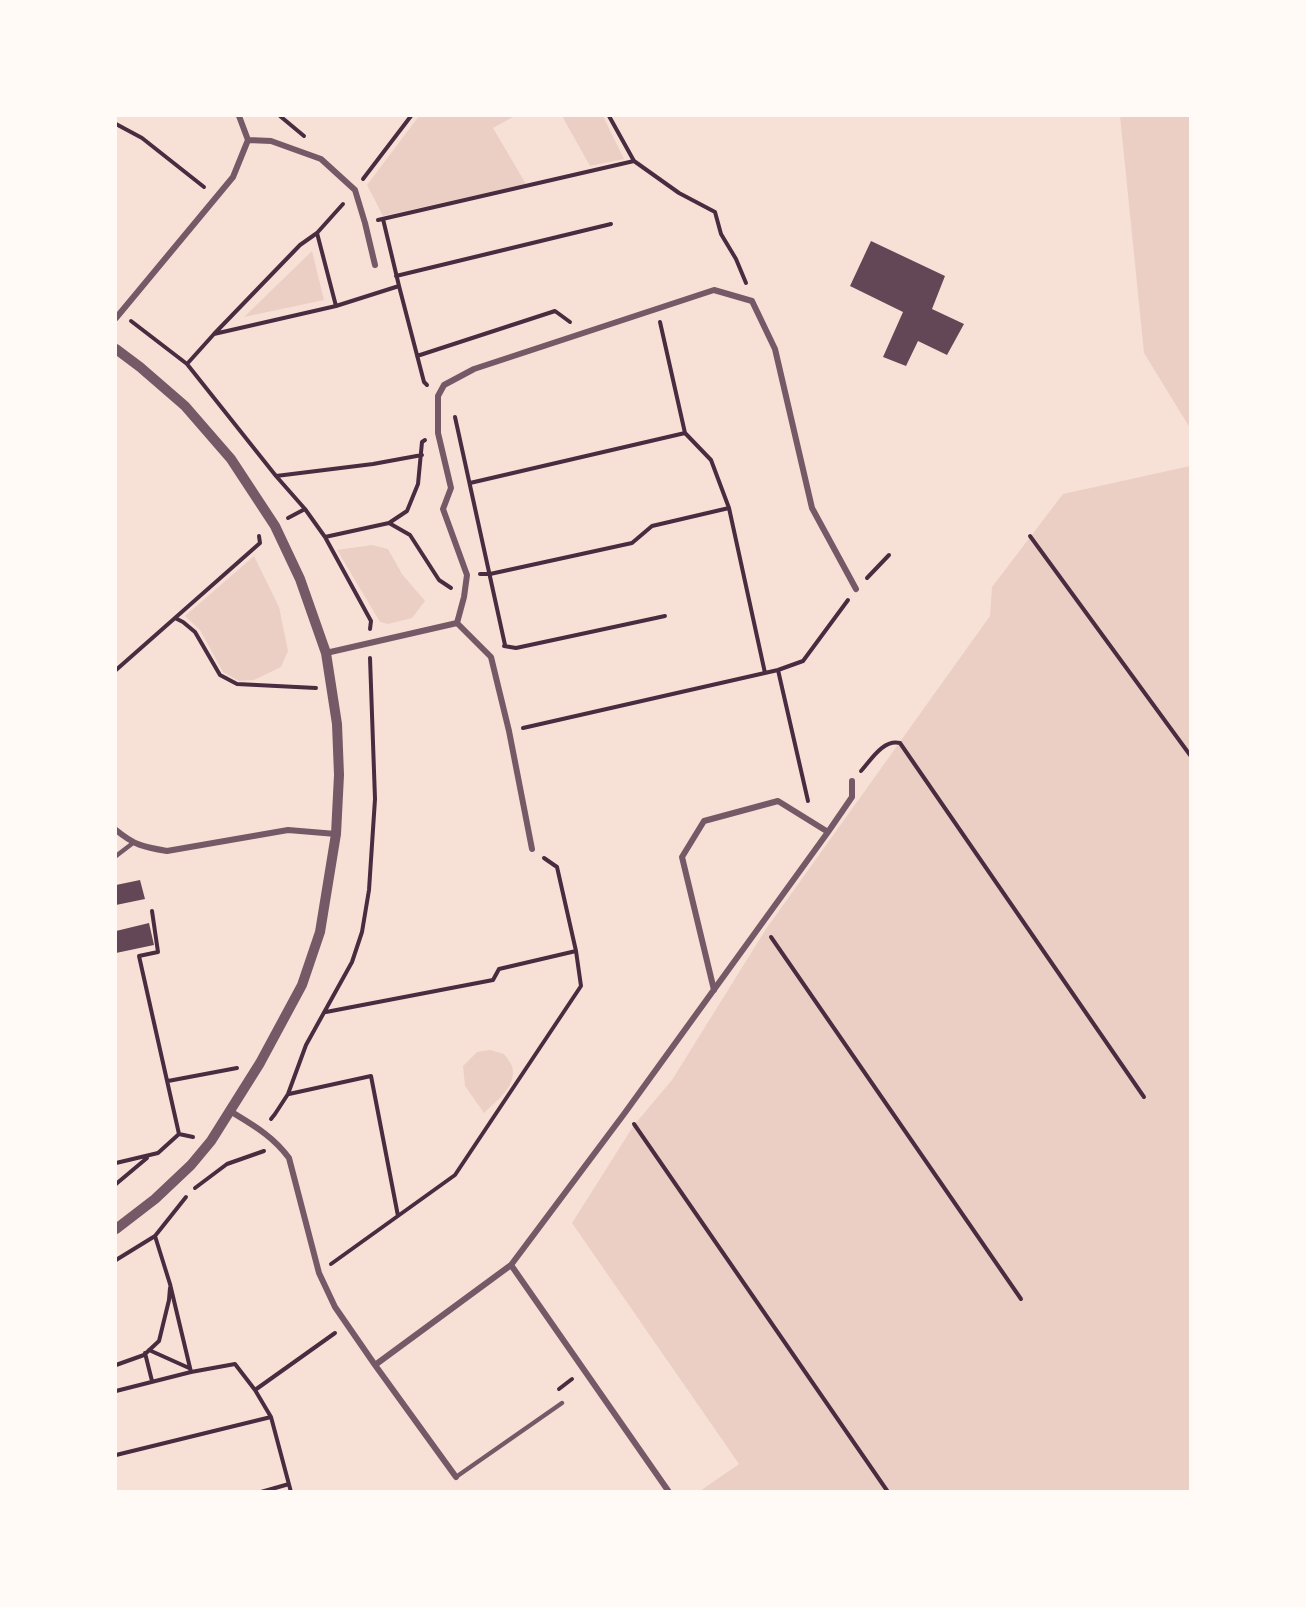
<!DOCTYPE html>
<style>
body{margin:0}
#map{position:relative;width:1306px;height:1607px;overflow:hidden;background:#f7e1d7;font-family:"Roboto Condensed",sans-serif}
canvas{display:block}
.frame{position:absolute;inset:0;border:117px solid #fffaf5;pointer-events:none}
</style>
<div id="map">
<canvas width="1306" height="1607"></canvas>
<div class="frame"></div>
</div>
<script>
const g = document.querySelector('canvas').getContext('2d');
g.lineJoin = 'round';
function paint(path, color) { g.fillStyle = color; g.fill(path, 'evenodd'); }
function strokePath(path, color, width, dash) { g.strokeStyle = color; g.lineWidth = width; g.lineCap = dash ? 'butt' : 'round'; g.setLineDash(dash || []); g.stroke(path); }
paint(new Path2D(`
 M 419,116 L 515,116 L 493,128 L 526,184 L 383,216 L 367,185 Z
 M 562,116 L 603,116 L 624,159 L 590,166 Z
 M 1120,116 L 1190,116 L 1190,428 L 1144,353 Z
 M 312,251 L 324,300 L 244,317 Z
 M 1190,466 L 1190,1491 L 700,1491 L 739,1464 L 572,1223 L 634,1125 L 672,1080 L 766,929 L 990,616 L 992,587 L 1063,494 Z
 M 372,545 L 388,549 L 402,574 L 425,601 L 412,618 L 388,624 L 380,622 L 337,550 Z
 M 254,556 L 279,607 L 288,651 L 281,667 L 254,680 L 239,681 L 223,672 L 200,630 L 185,616 Z
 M 490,1050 L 504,1054 C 507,1058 510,1062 512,1066 C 518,1086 496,1101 484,1113 L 465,1086 L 463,1066 L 477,1052 Z`), '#ebcfc5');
paint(new Path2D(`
 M 871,241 L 945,276 L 932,309 L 964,324 L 947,355 L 918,341 L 906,366 L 883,357 L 903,312 L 850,286 Z
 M 140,880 L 145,899 L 116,905 L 116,885 Z
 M 149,923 L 154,945 L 116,953 L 116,931 Z`), '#644757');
strokePath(new Path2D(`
 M 280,116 L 304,136
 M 609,116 L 634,161 L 679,193 L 715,212 L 721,234 L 736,259 L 746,283
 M 116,124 L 142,138 L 204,187
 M 363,179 L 411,116
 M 383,219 L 399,286 L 424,382 L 427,385
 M 378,220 L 634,161
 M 317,233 L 336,306
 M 396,276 L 611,224
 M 131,321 L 187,364 L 276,476 L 305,509
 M 660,322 L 685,433 L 711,460 L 729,508 L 765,673
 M 214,334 L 336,306 L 399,286
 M 417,356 L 555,311 L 570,322
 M 187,364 L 214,334 L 300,245 L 317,233 L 343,204
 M 455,417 L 505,645
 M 276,476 L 373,464 L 422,455
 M 470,483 L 685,433
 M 288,518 L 305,509 L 325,537 L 371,621 L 370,629
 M 389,523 L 410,535 L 439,580 L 451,588
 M 1030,536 L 1190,755
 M 325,537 L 389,523 L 407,511 L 418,484 L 422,442 L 425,440
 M 480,574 L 490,574 L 632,543 L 652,526 L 729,508
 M 867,578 L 889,555
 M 175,618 L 183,622 L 195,632 L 220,675 L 237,684 L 316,688
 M 504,646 L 516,648 L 665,616
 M 116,670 L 260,543 L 259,536
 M 778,670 L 808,801
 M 523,728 L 778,670 L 803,661 L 848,600
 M 861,771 C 871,760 883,739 900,743 L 1144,1097
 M 152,911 L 158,952 L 139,956 L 179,1134
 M 771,937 L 1021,1299
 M 326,1012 L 493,980 L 499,969 L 576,951
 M 168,1081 L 237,1068
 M 289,1094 L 371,1076 L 398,1216
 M 271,1119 L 275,1114 L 288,1094 L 306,1045 L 352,962 L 362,932 L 369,890 L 375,799 L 370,658
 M 634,1124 L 888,1492
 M 179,1134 L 193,1137
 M 116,1163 L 158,1153 L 179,1134
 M 116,1184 L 147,1158
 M 195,1188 L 227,1164 L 264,1151
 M 155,1236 L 170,1284 L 191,1372
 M 116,1260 L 155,1236 L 186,1197
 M 331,1264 L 455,1175 L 581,986 L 576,951 L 557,867 L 544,858
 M 149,1350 L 189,1368
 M 145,1353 L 152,1381
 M 116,1365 L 144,1355 L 159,1341 L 169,1300 L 170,1288
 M 559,1389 L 572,1379
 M 255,1390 L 335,1333
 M 116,1391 L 191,1372 L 235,1364 L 255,1390 L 271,1417 L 291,1492
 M 116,1455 L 271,1417
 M 261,1492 L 289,1484`), '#4a2c40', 4);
strokePath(new Path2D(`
 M 116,856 L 133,843
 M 456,1477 L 562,1403`), '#755966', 4.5);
strokePath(new Path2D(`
 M 248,140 L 271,141 L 321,159 L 355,190 L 365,223 L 375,265
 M 116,318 L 233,177 L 248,140 L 239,116
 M 457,623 L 464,597 L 467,575 L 443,509 L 451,488 L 438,433 L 438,396 L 444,385 L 474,369 L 714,290 L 752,301 L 775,349 L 812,508 L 856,589
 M 326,653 L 457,623 L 491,657 L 509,731 L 532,849
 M 116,830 C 134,845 143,847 167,851 L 288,830 L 336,834
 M 714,990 L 682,857 L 704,821 L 778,801 L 828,832
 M 230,1111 C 253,1125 273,1136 289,1158 L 319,1273 L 335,1307 L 375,1365 L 511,1265 L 669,1492
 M 511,1265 L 624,1114 L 828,832 L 852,797 L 852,781
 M 375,1365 L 456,1477`), '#755966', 6);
strokePath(new Path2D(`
 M 116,349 L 140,367 L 185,406 L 231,459 L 275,526 L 300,579 L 326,653 L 337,724 L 339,775 L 336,834 L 320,932 L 302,985 L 260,1063 L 211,1141 L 191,1165 L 155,1199 L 116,1229`), '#755966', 10);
</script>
